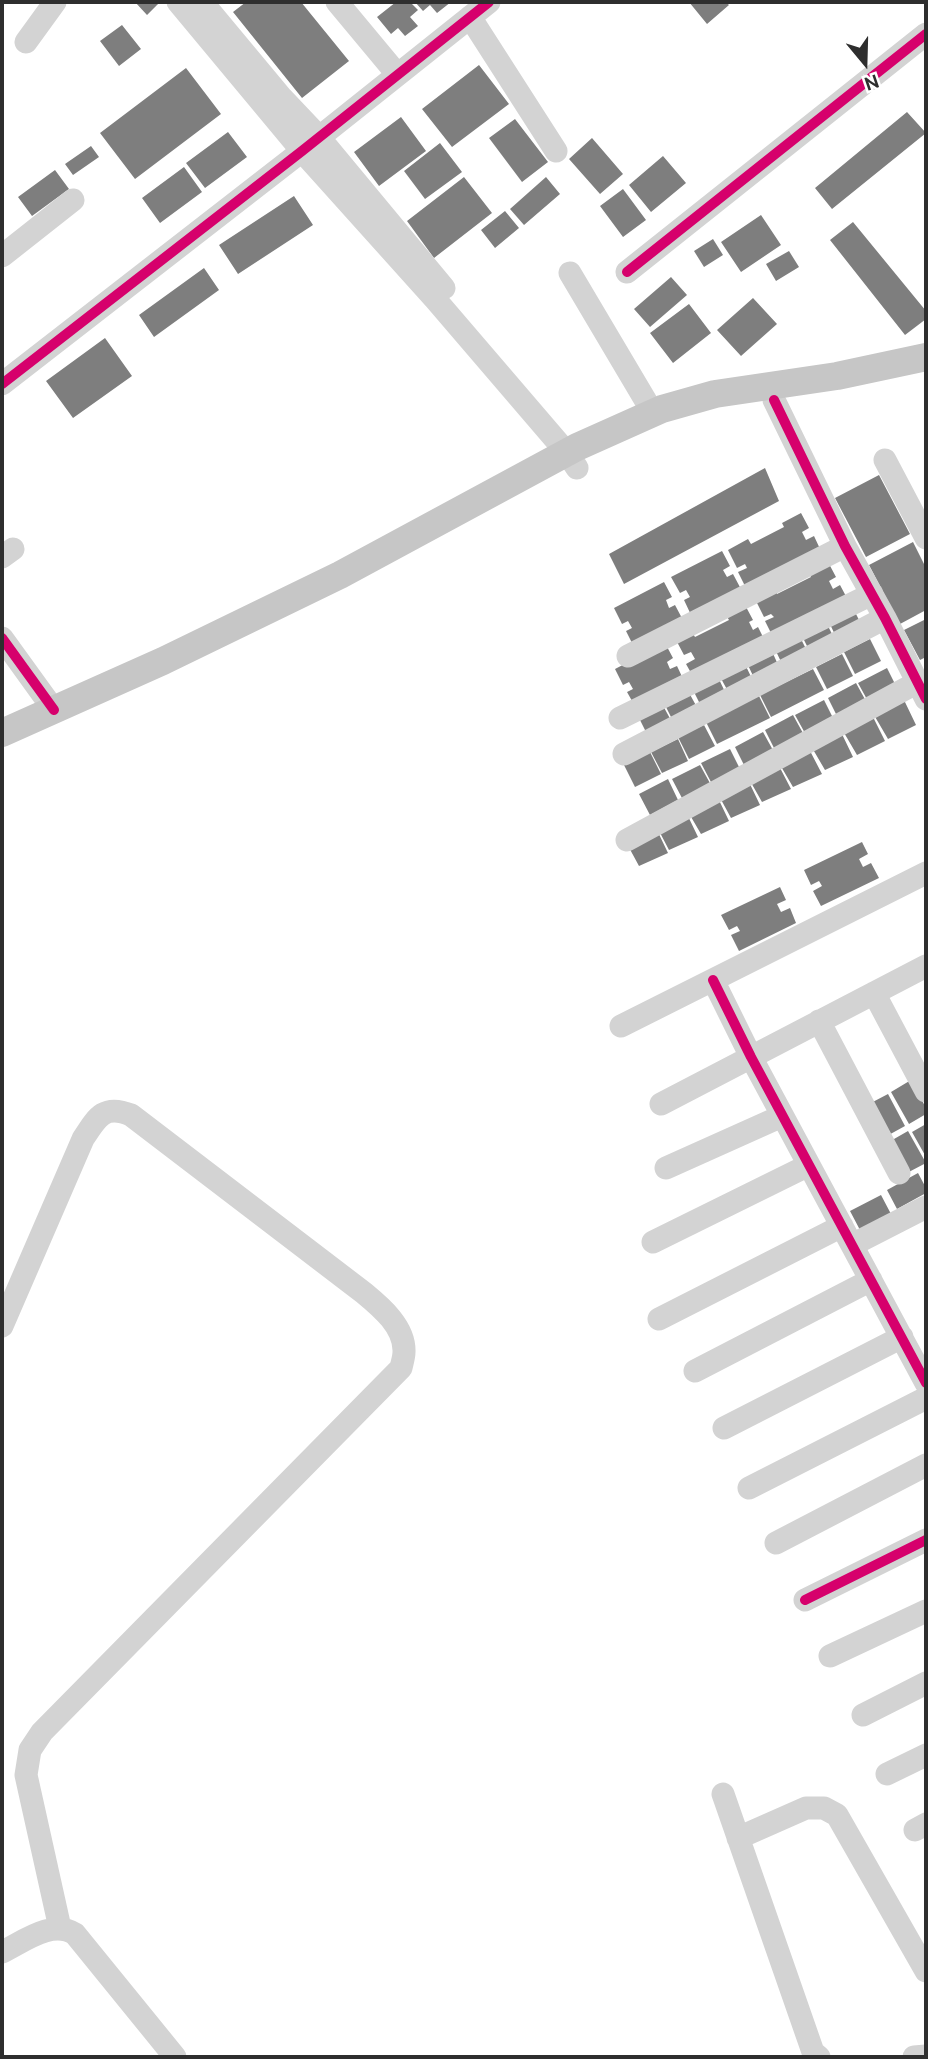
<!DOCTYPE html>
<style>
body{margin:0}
#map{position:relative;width:928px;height:2059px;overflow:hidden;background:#fff;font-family:Ubuntu,sans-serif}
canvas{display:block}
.frame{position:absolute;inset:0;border:4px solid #2e2e2e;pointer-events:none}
.north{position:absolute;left:830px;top:28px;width:70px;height:70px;-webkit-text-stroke:5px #fff;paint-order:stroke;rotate:161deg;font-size:19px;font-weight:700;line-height:28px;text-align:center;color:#2e2e2e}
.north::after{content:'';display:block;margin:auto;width:24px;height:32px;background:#2e2e2e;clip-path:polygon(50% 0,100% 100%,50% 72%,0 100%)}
</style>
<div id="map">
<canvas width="928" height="2059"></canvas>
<div class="frame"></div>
<div class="north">N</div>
</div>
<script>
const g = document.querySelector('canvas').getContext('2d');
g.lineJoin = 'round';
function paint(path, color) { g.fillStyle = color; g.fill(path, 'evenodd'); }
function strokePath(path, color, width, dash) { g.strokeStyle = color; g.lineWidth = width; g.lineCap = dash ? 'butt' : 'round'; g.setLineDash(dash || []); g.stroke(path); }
paint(new Path2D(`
 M 135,2 L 160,2 L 147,15 Z
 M 246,2 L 301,2 L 349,61 L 302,98 L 233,12 Z
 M 396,2 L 410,2 L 418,10 L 410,17 L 418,26 L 405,36 L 398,28 L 391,34 L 377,17 Z
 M 415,2 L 451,2 L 437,13 L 430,5 L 423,11 Z
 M 689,2 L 726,2 L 729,5 L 707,24 Z
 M 122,25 L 141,49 L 119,66 L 100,41 Z
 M 479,65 L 509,104 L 452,147 L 422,109 Z
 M 186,68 L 221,114 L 135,179 L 100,133 Z
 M 907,112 L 926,133 L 832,209 L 815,188 Z
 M 401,117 L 426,151 L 379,186 L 354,152 Z
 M 515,119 L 548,162 L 522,182 L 489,138 Z
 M 228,132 L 247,157 L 205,188 L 186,163 Z
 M 592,138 L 623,174 L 600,194 L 569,159 Z
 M 440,143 L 462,172 L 425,199 L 404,171 Z
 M 91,146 L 99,157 L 73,175 L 65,164 Z
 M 663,156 L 686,183 L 651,212 L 629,185 Z
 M 184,167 L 202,192 L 160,223 L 142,198 Z
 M 55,170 L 69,189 L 32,216 L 18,197 Z
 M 464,177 L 492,213 L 434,258 L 407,221 Z
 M 546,177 L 560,194 L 524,225 L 510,209 Z
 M 623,189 L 646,220 L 623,237 L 600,206 Z
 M 294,196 L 313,225 L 238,274 L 219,245 Z
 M 505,211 L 519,228 L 495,248 L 481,230 Z
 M 761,215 L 781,245 L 741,272 L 721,242 Z
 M 853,222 L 926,311 L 926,319 L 905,335 L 830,240 Z
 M 713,239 L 723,255 L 704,267 L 694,251 Z
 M 789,251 L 799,267 L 776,281 L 766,264 Z
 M 204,268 L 219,290 L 154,337 L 139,315 Z
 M 671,277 L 687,295 L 650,327 L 634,309 Z
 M 753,298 L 777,324 L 741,356 L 717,330 Z
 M 689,304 L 711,333 L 673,363 L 650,333 Z
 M 105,338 L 132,376 L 73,418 L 46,381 Z
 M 765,468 L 779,501 L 624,584 L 609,554 Z
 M 879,475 L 910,534 L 866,557 L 835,498 Z
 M 801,513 L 809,528 L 802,532 L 806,540 L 814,536 L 821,551 L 748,592 L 738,572 L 747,568 L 745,564 L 737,568 L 728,550 L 748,539 L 751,544 L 784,527 L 782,523 Z
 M 913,542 L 926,568 L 926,610 L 900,624 L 869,565 Z
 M 722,551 L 730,566 L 723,570 L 727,577 L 733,574 L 742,591 L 692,617 L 684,600 L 690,597 L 686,590 L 680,593 L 671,577 Z
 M 828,562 L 836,577 L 829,581 L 833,589 L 840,585 L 848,600 L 775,641 L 765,621 L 774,617 L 771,614 L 764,617 L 755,599 L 775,588 L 777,594 L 811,577 L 808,572 Z
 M 664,582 L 672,597 L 666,600 L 669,608 L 675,605 L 684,622 L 634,647 L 626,631 L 632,628 L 628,621 L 622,624 L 614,608 Z
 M 745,605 L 753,620 L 749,622 L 753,630 L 758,627 L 766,643 L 695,680 L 686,664 L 695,659 L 691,652 L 684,655 L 676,640 L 692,632 L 695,637 L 729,620 L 726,615 Z
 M 852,606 L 863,628 L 838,641 L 827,618 Z
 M 926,619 L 926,657 L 920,660 L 904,630 Z
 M 825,620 L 836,642 L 811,654 L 800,632 Z
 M 798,633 L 809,655 L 784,668 L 773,645 Z
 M 870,639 L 881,661 L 855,674 L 844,652 Z
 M 665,643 L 673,658 L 667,662 L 670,669 L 677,666 L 685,683 L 636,708 L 627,692 L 633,689 L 629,682 L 623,685 L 615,669 Z
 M 770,647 L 780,669 L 756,682 L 745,659 Z
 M 842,654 L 853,676 L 827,689 L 816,667 Z
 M 743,660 L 754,683 L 730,695 L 718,673 Z
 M 887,668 L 897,688 L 869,703 L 858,683 Z
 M 813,669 L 824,690 L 771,717 L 760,695 Z
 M 716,673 L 727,696 L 702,708 L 691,686 Z
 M 856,683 L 867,703 L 838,718 L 828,698 Z
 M 687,689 L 699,711 L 674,723 L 663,701 Z
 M 759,696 L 770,718 L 717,744 L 706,722 Z
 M 824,700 L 834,720 L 806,735 L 795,715 Z
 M 904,700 L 916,725 L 888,739 L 874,715 Z
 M 661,702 L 673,724 L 648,736 L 637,714 Z
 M 793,715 L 804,735 L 775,750 L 765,730 Z
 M 873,717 L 885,741 L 857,755 L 843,731 Z
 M 704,725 L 715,746 L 689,759 L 678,737 Z
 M 763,732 L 774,752 L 745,767 L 735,747 Z
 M 841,732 L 853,757 L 825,770 L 811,746 Z
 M 678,739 L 688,761 L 662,773 L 651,752 Z
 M 730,749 L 740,769 L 712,784 L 701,763 Z
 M 809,749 L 822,774 L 793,787 L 779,763 Z
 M 650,752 L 661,774 L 635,787 L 624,765 Z
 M 778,764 L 791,789 L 762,802 L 749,779 Z
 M 700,765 L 711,785 L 683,800 L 672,779 Z
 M 668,779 L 678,800 L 650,815 L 639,794 Z
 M 748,780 L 760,805 L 731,818 L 718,794 Z
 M 717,796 L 729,821 L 701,834 L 687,810 Z
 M 686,812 L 698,837 L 669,850 L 657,827 Z
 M 656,828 L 668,853 L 639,866 L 626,842 Z
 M 862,842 L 868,854 L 859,859 L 863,867 L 871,863 L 879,878 L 821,906 L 813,891 L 822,886 L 819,881 L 811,885 L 804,870 Z
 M 780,887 L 786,900 L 777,904 L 781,912 L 790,908 L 796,923 L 739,951 L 731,935 L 740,931 L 737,926 L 729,930 L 721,915 Z
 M 911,1080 L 926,1108 L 926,1114 L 909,1124 L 891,1092 Z
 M 888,1094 L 905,1126 L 885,1137 L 867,1105 Z
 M 926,1124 L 926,1157 L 912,1132 Z
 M 908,1131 L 926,1163 L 905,1174 L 887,1143 Z
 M 918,1173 L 926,1188 L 926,1193 L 897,1209 L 887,1190 Z
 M 881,1195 L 891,1214 L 860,1230 L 850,1211 Z`), '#7e7e7e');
strokePath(new Path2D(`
 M 178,2 L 302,151 L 435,299 L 567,453 L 577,468
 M 202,2 L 282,98 L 318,136 L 444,288
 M 337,2 L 397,74
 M 470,17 L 556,151
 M 26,42 L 55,2
 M 2,256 L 73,200
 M 627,272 L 926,34
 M 570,273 L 653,413
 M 2,384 L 302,151 L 489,2
 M 774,400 L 845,546 L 885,618 L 926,699
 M 885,460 L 926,538
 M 2,557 L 13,549
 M 2,638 L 54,710
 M 628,656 L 845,546
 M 620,718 L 872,594
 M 624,754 L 885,618
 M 627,840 L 918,682
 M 713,980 L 751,1057 L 926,1383
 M 874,993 L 926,1091
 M 819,1021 L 899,1173
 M 621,1026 L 926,873
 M 661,1104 L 926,966
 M 666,1168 L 782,1116
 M 653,1242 L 809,1165
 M 852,1245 L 926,1207
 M 659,1319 L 842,1226
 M 2,1326 L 83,1139 C 97,1117 104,1104 131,1115 L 364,1293 C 381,1307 405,1327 404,1352 C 404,1357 402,1363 401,1368 L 42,1732 L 30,1750 L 26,1775 L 60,1928
 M 695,1371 L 871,1280
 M 724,1428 L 902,1337
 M 749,1488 L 926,1398
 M 776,1543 L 926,1465
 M 805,1600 L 926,1540
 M 830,1656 L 926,1611
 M 863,1715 L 926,1683
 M 887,1774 L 926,1755
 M 723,1794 L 813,2052 L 819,2057
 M 915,1830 L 926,1824
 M 738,1838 L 806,1808 L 824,1808 L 837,1815 L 926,1971
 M 2,1952 C 23,1942 52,1919 75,1934 L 175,2057
 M 914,2057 L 926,2056`), '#d3d3d3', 23);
strokePath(new Path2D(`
 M 2,733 L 163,661 L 340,575 L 577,447 L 662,409 L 715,394 L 837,376 L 926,357`), '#c6c6c6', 28);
strokePath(new Path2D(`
 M 627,272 L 926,34
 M 2,384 L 302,151 L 489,2
 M 774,400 L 845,546 L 885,618 L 926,699
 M 2,638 L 54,710
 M 713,980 L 751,1057 L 926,1383
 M 805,1600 L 926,1540`), '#d6006c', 10);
</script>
